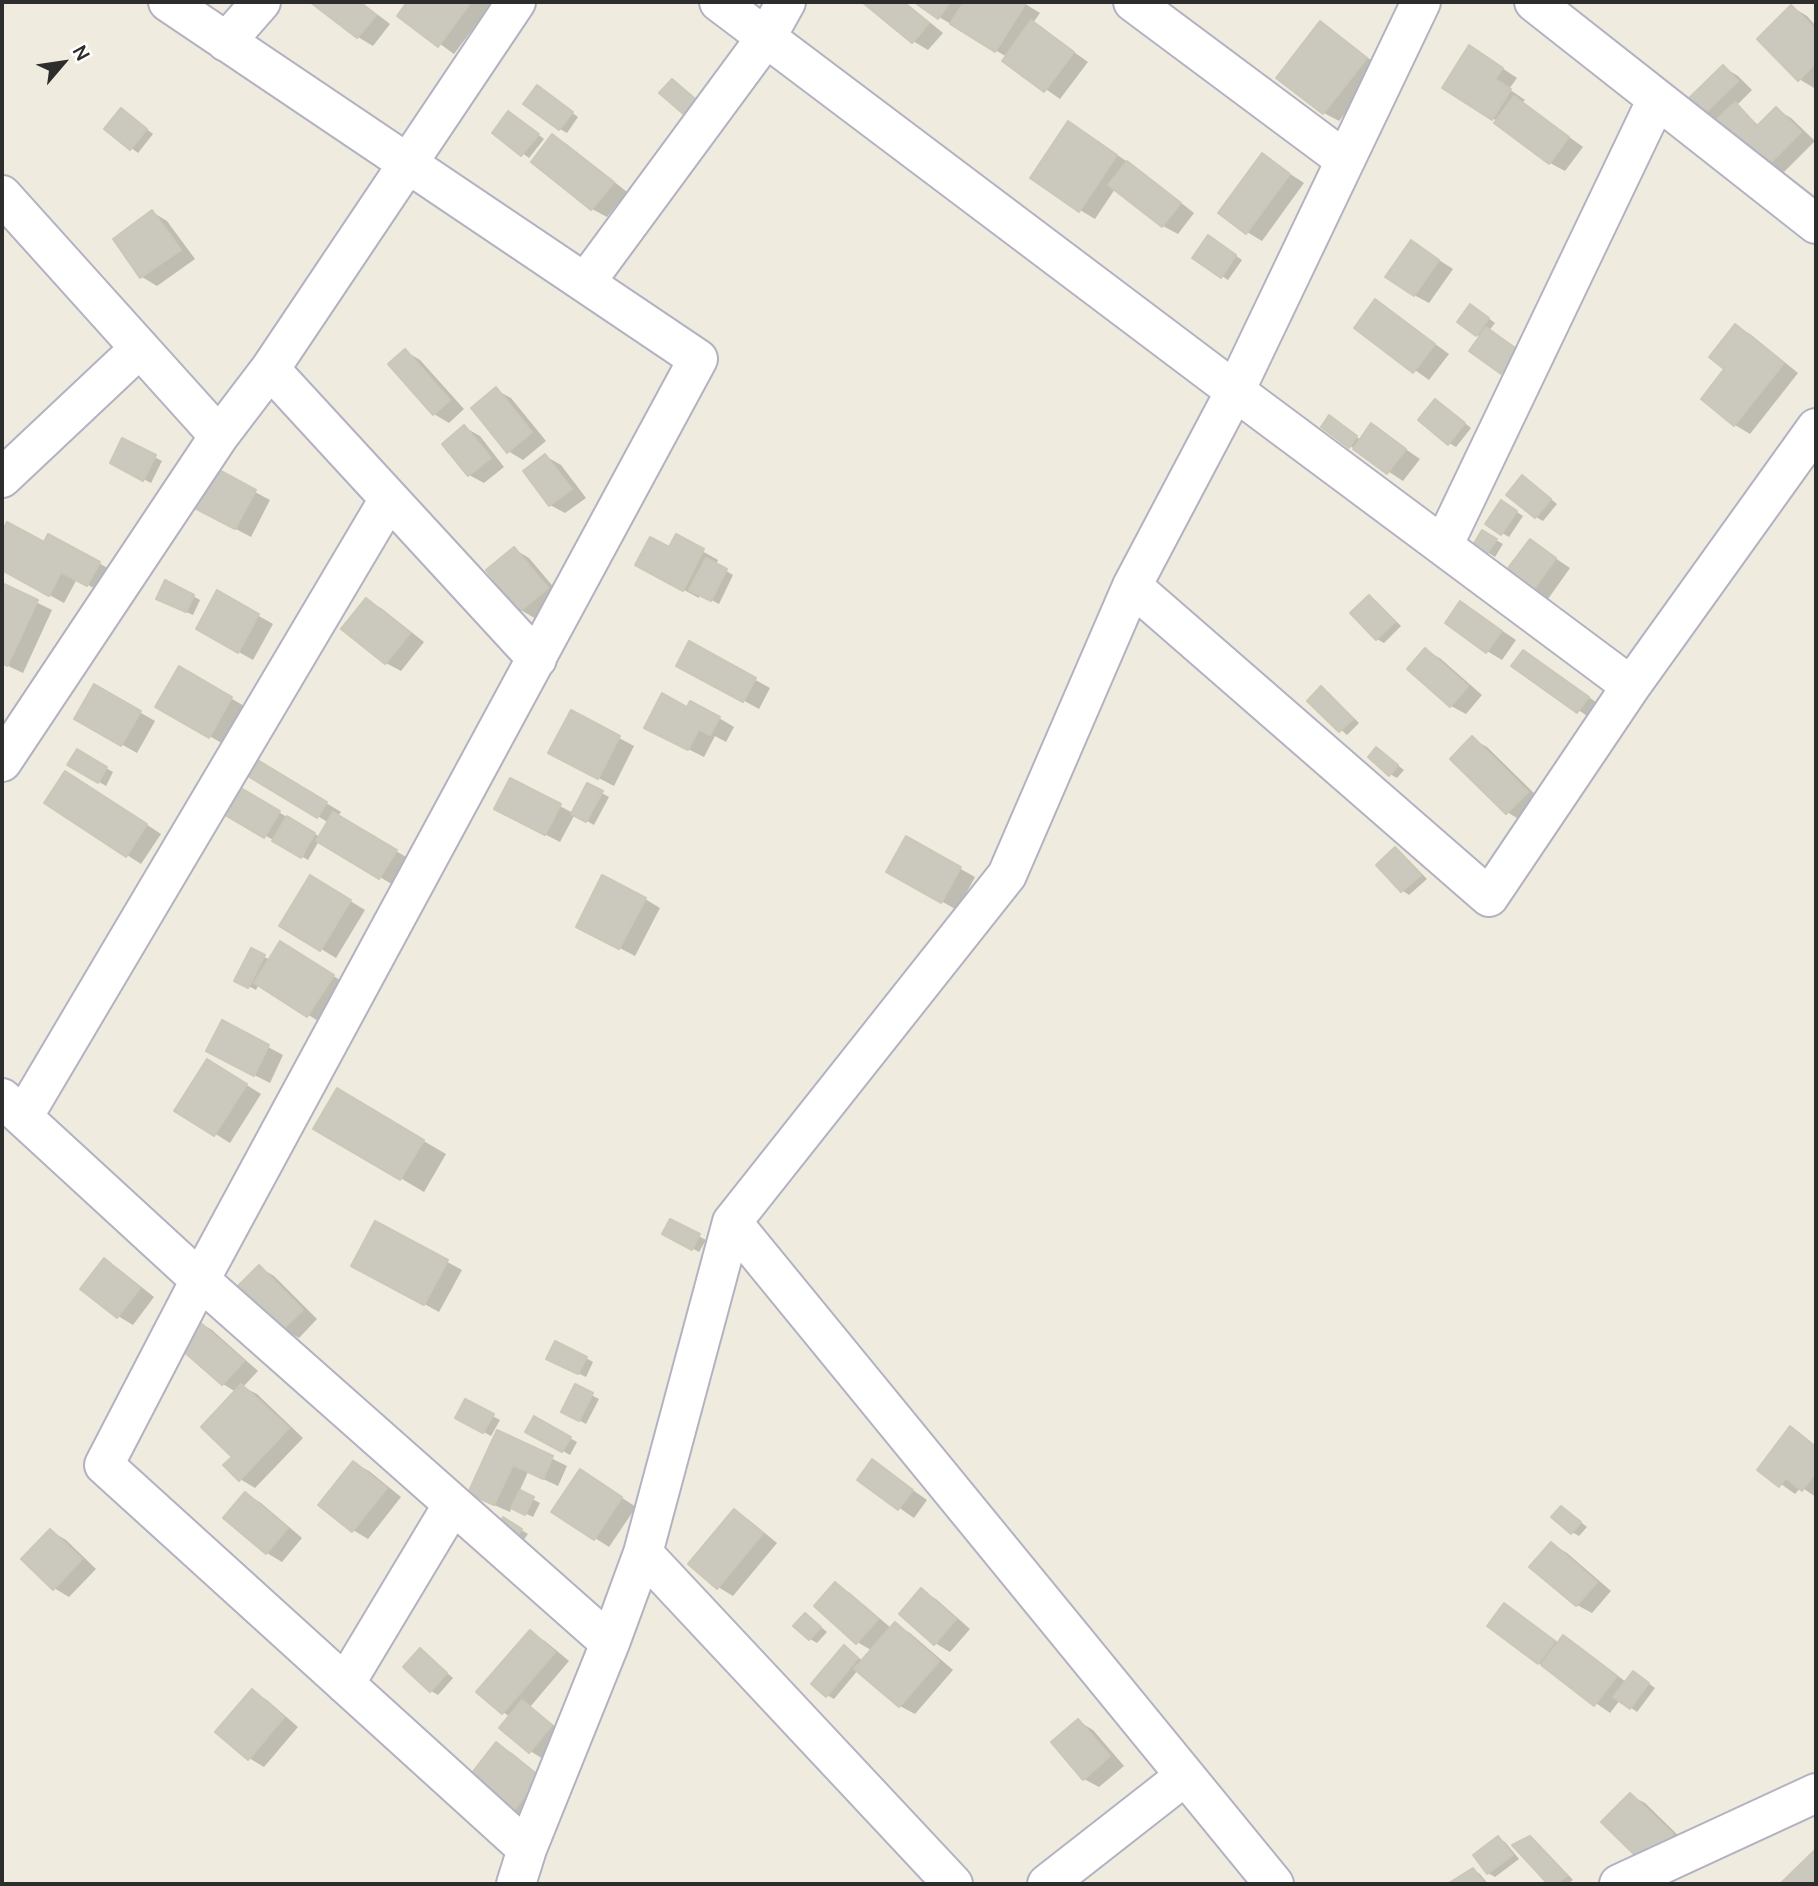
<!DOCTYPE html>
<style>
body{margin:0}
#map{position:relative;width:1818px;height:1886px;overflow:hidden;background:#efebde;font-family:Manrope,sans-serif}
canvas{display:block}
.frame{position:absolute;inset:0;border:4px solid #2d2d2d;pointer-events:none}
.north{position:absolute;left:28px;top:28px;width:70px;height:70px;-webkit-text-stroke:5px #fff;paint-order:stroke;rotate:61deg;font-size:19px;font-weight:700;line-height:28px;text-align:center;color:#2d2d2d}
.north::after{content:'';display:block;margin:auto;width:24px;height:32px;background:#2d2d2d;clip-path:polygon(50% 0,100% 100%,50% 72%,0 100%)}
</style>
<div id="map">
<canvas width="1818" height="1886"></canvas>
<div class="frame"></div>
<div class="north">N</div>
</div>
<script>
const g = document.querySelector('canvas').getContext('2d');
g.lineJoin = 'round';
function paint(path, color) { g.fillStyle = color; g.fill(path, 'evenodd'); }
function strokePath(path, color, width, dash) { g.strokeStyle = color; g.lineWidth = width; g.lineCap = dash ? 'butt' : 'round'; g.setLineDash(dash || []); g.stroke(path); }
paint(new Path2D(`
 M 313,2 L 361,2 L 390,24 L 373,46 L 358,37 Z
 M 409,2 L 493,2 L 454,54 L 400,15 Z
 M 865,2 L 905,2 L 943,33 L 928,50 L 913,41 Z
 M 917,2 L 961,2 L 964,4 L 966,2 L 1022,2 L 1040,13 L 1033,23 L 1088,62 L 1060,99 L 1004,60 L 1007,57 L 939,17 Z
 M 1792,7 L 1807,16 L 1816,26 L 1816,86 L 1814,88 L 1799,79 Z
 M 1320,24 L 1335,32 L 1381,68 L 1339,121 L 1324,113 Z
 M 1484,56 L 1517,78 L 1509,89 L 1525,100 L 1522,103 L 1583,147 L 1565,171 L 1550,163 L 1497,121 L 1444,87 Z
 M 1723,67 L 1738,76 L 1752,90 L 1737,105 L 1759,126 L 1776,109 L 1791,118 L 1815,141 L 1783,173 L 1742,149 L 1704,115 Z
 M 544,92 L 578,117 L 567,133 L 560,129 Z
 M 122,110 L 153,134 L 138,153 L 106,129 Z
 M 516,117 L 544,139 L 529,158 L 494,132 Z
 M 1084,132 L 1142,172 L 1194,213 L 1178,234 L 1163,226 L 1115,189 L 1095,219 L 1080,210 Z
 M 553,136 L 568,145 L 627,192 L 607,217 L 592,209 Z
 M 1263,156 L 1304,183 L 1262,241 L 1247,232 Z
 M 152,212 L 167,221 L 195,259 L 157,286 L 142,277 Z
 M 1215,241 L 1242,260 L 1228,280 L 1222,276 Z
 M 1411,242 L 1453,269 L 1429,303 L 1414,295 Z
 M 1376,301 L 1449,354 L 1429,380 L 1356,328 Z
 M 1477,310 L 1495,323 L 1489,331 L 1532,360 L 1517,382 L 1471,350 L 1481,337 L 1477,335 Z
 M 1735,326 L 1750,334 L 1798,373 L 1750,434 L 1735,425 L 1703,399 L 1727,369 Z
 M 405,351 L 420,360 L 464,409 L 449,423 L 434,414 Z
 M 496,390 L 511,398 L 546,441 L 523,460 L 508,451 Z
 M 1442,405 L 1471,428 L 1456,447 L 1449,443 Z
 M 1336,422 L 1361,440 L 1372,426 L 1420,459 L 1403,481 L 1350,446 Z
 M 464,427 L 480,436 L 504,467 L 484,483 L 469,475 Z
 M 123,441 L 162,461 L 151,483 L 112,463 Z
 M 545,456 L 561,465 L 586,498 L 565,513 L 550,505 Z
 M 1530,482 L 1557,504 L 1543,521 L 1536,517 Z
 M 255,492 L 270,500 L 251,537 L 204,512 Z
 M 1508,506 L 1523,516 L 1509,537 L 1502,533 Z
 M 7,524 L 45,544 L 99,563 L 114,572 L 103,593 L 77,579 L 64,603 L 2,569 L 2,535 Z
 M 1482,532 L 1503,544 L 1495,557 L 1475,544 Z
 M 677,537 L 718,560 L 716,565 L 733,575 L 719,604 L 700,594 L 699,598 L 652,573 L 670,550 Z
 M 1530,541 L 1570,568 L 1548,599 L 1533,590 Z
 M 514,549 L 529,558 L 562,597 L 536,619 L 521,610 Z
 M 5,587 L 52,610 L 23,673 L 2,663 L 2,593 Z
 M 218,593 L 273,624 L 253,660 L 198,629 Z
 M 193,596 L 200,600 L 193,615 L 165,602 Z
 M 1369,597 L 1376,601 L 1401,626 L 1384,643 L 1377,639 L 1353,614 Z
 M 366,600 L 381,608 L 424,642 L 401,671 L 386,663 Z
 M 1461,603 L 1516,640 L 1502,660 L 1487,651 Z
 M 690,644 L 770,688 L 759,709 L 679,665 Z
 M 1426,650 L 1441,659 L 1482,695 L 1466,714 L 1451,706 L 1409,669 Z
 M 1524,652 L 1603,707 L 1593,720 L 1514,666 Z
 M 179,668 L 246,707 L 225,745 L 158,706 Z
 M 94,686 L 155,721 L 137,753 L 76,719 Z
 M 1321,688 L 1328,692 L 1359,723 L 1347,735 L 1309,701 Z
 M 688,709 L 719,718 L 734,727 L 726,742 L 715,736 L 704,757 L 662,736 Z
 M 571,712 L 634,746 L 614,786 L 566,761 Z
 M 1472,739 L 1487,747 L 1542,801 L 1522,821 L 1507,812 Z
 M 1377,749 L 1404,770 L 1397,778 L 1390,774 Z
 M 77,751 L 113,772 L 106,786 L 70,765 Z
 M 257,761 L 341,812 L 338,816 L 411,860 L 395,886 L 319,841 L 308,860 L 228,814 L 242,790 L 320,837 L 329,823 L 249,774 Z
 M 511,780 L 573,813 L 587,785 L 609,797 L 594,825 L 575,814 L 560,842 L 511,817 Z
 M 81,781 L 161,834 L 141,864 L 127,855 Z
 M 907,839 L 975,877 L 957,910 L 888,871 Z
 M 1395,849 L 1402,853 L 1427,879 L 1409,895 L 1403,891 L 1378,865 Z
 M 311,877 L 365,910 L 336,958 L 282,925 Z
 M 645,899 L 660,908 L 635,956 L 593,934 Z
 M 252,950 L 270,960 L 295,952 L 348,985 L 323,1024 L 259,984 L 256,990 L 237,980 Z
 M 223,1023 L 283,1055 L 270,1083 L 223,1059 Z
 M 223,1070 L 261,1094 L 230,1143 L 177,1110 Z
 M 338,1091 L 446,1154 L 424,1192 L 316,1128 Z
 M 671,1221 L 706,1240 L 699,1252 L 665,1233 Z
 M 376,1223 L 462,1270 L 439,1312 L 353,1265 Z
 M 104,1260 L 119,1269 L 154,1297 L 133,1325 L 118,1316 Z
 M 259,1267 L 274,1276 L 317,1319 L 299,1338 L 283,1329 Z
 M 197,1321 L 212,1330 L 258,1371 L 243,1387 L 257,1394 L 303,1438 L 255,1488 L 240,1479 L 236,1392 L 223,1384 L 178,1344 Z
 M 586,1358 L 593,1362 L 586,1377 L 555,1362 Z
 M 576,1387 L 599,1399 L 586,1424 L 564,1412 Z
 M 466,1402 L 500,1420 L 491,1436 L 457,1418 Z
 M 535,1419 L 577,1442 L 570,1455 L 528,1431 Z
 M 1790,1429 L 1816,1446 L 1816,1497 L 1801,1487 L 1795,1494 L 1760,1469 Z
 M 498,1432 L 567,1466 L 558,1486 L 528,1472 L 519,1492 L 540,1503 L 533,1517 L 512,1507 L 510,1512 L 485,1501 Z
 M 873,1462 L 927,1500 L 914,1518 L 859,1480 Z
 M 354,1463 L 369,1471 L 401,1497 L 368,1539 L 353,1530 Z
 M 595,1480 L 636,1507 L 609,1547 L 595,1538 Z
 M 246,1494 L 261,1503 L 302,1538 L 282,1562 L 267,1553 L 226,1518 Z
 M 734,1511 L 749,1520 L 777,1543 L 733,1596 L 718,1587 Z
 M 1568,1512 L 1587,1527 L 1579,1536 L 1572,1532 Z
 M 504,1519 L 528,1534 L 522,1542 Z
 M 51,1531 L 66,1540 L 96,1569 L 69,1597 L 54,1588 Z
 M 1552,1544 L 1567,1553 L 1611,1591 L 1592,1613 L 1577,1605 L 1532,1567 Z
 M 835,1584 L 850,1593 L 891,1628 L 895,1624 L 910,1633 L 953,1670 L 915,1714 L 900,1706 L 858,1670 L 834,1699 L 827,1695 L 844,1647 L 863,1661 L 871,1650 L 857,1642 Z
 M 921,1591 L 936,1599 L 970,1629 L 950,1652 L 935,1643 Z
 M 1505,1605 L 1559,1643 L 1564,1637 L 1579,1646 L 1626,1682 L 1640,1677 L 1655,1688 L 1637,1712 L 1620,1700 L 1610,1713 L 1539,1663 Z
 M 806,1615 L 827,1632 L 817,1643 L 810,1639 Z
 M 530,1632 L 545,1641 L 569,1661 L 530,1707 L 566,1735 L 545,1760 L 530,1751 L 510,1717 L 503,1712 Z
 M 421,1651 L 453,1678 L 438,1695 L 431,1691 Z
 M 252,1691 L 267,1700 L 298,1727 L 264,1767 L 249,1758 Z
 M 1078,1721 L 1093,1730 L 1124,1766 L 1099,1787 L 1084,1779 Z
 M 497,1745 L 512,1753 L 554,1787 L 523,1826 L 508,1817 Z
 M 1630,1795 L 1645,1803 L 1686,1843 L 1660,1871 Z
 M 1498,1838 L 1505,1842 L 1519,1859 L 1495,1877 L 1488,1873 Z
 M 1530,1838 L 1537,1842 L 1573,1880 L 1567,1884 L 1550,1884 L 1515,1846 Z
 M 1473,1870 L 1480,1874 L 1488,1884 L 1452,1884 Z`), '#0003');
const building = new Path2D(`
 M 310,2 L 360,2 L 376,15 L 357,38 Z
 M 407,2 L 471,2 L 438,47 L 397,16 Z
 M 862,2 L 903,2 L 929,23 L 912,43 Z
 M 914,2 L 950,2 L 938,19 Z
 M 964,2 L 1024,2 L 1026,3 L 995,52 L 950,24 Z
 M 1791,5 L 1816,30 L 1816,63 L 1798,81 L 1757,39 Z
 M 1031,20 L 1074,52 L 1044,92 L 1002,61 Z
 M 1320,21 L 1367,58 L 1323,114 L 1276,78 Z
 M 1469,45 L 1503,68 L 1495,79 L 1511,89 L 1492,120 L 1442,88 Z
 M 1723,65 L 1738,81 L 1702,116 L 1687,100 Z
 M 672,79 L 700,103 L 687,117 L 659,93 Z
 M 537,85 L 573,112 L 559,130 L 523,104 Z
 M 1514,96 L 1569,137 L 1549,164 L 1494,123 Z
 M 1735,102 L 1756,125 L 1734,147 L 1712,124 Z
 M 1776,107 L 1801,132 L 1767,166 L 1742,141 Z
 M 121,108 L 147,129 L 130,150 L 104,129 Z
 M 508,111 L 539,134 L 521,156 L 492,133 Z
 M 1068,121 L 1117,155 L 1079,212 L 1030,178 Z
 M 552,134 L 614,182 L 591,210 L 531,162 Z
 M 1262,153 L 1290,174 L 1246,234 L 1218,213 Z
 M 1127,161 L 1181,203 L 1162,227 L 1108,185 Z
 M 152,210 L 181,250 L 140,278 L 113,239 Z
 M 1208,235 L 1236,255 L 1221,278 L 1192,258 Z
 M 1411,240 L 1439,260 L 1414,296 L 1385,277 Z
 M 1375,299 L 1435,344 L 1413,373 L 1354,328 Z
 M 1470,304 L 1489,318 L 1476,336 L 1457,322 Z
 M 1735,324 L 1784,363 L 1734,426 L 1701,399 L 1724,369 L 1709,357 Z
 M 1486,327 L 1518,350 L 1501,374 L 1469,351 Z
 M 405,349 L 450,400 L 433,415 L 388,364 Z
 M 496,387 L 532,432 L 507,453 L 471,408 Z
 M 1435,399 L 1465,423 L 1448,445 L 1418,420 Z
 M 1329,415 L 1357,436 L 1349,448 L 1321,427 Z
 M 1371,423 L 1406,449 L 1387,474 L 1353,449 Z
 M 464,425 L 491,458 L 468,476 L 442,444 Z
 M 122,438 L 156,455 L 143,481 L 110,463 Z
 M 545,454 L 572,489 L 549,506 L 523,471 Z
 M 208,464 L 256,490 L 235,529 L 187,504 Z
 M 1522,475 L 1551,499 L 1535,518 L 1506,495 Z
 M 1501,500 L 1517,511 L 1501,535 L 1485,524 Z
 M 7,522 L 44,542 L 48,534 L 100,562 L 87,586 L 61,572 L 49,596 L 2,570 L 2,531 Z
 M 1482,530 L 1497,539 L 1487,554 L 1473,545 Z
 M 676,534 L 704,549 L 683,591 L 635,565 L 650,537 L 669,547 Z
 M 1530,539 L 1556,558 L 1532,592 L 1505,572 Z
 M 514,547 L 548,588 L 520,611 L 486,570 Z
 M 706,558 L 727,569 L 711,601 L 689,590 Z
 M 165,580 L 194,595 L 186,612 L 156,599 Z
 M 4,584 L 38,600 L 7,666 L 2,663 L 2,588 Z
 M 217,590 L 259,614 L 238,653 L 196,629 Z
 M 1369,595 L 1395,622 L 1376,640 L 1350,613 Z
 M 366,598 L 410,633 L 385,664 L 341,629 Z
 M 1460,601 L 1502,631 L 1486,653 L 1445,623 Z
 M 689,641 L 756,678 L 743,702 L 676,666 Z
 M 1425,648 L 1468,686 L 1450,707 L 1407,669 Z
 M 1523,650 L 1589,697 L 1577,713 L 1511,666 Z
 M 179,666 L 232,697 L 209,738 L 155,707 Z
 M 94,684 L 141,711 L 121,746 L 74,719 Z
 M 1321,686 L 1353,719 L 1339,732 L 1307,701 Z
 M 662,693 L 687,707 L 690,701 L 720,717 L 710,735 L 699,729 L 688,750 L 644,728 Z
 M 571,710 L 620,736 L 598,779 L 548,753 Z
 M 1472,736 L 1528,792 L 1506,814 L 1450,759 Z
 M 1376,747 L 1398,765 L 1389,776 L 1368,757 Z
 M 77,749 L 107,767 L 98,783 L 67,765 Z
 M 256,759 L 327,802 L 317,818 L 246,775 Z
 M 65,771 L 147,824 L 126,857 L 44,803 Z
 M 510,778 L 561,804 L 545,835 L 494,809 Z
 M 587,783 L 603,791 L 586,822 L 571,814 Z
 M 241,788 L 280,811 L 264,838 L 225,815 Z
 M 333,812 L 397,850 L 379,879 L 316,841 Z
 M 287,816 L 315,833 L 301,858 L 272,841 Z
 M 906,836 L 961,867 L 941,903 L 886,872 Z
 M 1395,847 L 1421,875 L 1401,892 L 1376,865 Z
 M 310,875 L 351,900 L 320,951 L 279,926 Z
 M 602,875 L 646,898 L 619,949 L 576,927 Z
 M 280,941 L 334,975 L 307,1017 L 254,983 Z
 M 251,948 L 265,955 L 248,988 L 234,981 Z
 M 222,1020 L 269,1045 L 254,1076 L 206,1051 Z
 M 207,1059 L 247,1084 L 214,1136 L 174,1111 Z
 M 337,1088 L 424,1140 L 400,1180 L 313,1129 Z
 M 670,1219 L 700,1234 L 692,1250 L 662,1234 Z
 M 375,1221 L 448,1260 L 424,1305 L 351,1266 Z
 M 104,1258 L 140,1288 L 117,1318 L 80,1289 Z
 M 259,1265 L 303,1310 L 282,1330 L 238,1286 Z
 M 196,1319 L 244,1361 L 222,1385 L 175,1344 Z
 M 555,1341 L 587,1357 L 578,1374 L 546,1359 Z
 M 241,1384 L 289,1428 L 239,1481 L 223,1465 L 232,1457 L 201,1427 Z
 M 575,1384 L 593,1393 L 579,1421 L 561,1412 Z
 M 465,1399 L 494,1414 L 483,1433 L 455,1418 Z
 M 534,1416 L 571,1437 L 562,1452 L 525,1432 Z
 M 1790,1426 L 1816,1447 L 1816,1472 L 1802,1491 L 1786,1478 L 1779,1487 L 1757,1470 Z
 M 497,1430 L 553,1456 L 543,1479 L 513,1465 L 494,1505 L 468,1493 Z
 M 872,1459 L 913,1490 L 898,1510 L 857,1480 Z
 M 353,1461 L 387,1488 L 352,1532 L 318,1505 Z
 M 580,1469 L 622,1497 L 594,1540 L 551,1512 Z
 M 520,1490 L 534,1497 L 525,1515 L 511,1508 Z
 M 245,1492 L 288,1528 L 266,1554 L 223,1518 Z
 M 1561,1506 L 1581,1522 L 1571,1534 L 1551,1517 Z
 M 734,1509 L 763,1533 L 717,1589 L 688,1564 Z
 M 503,1517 L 522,1529 L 515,1539 L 497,1528 Z
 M 50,1529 L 82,1559 L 53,1590 L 21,1559 Z
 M 1551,1542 L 1597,1582 L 1576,1606 L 1529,1567 Z
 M 835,1582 L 878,1619 L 856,1644 L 814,1606 Z
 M 921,1588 L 956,1619 L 934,1645 L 899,1614 Z
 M 1504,1603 L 1555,1641 L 1538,1664 L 1487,1626 Z
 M 805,1613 L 821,1627 L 809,1640 L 793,1626 Z
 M 895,1622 L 939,1661 L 899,1707 L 854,1669 Z
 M 530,1630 L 555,1652 L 502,1714 L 476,1692 Z
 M 1563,1635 L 1617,1676 L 1594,1706 L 1541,1665 Z
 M 844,1645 L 858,1658 L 826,1697 L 811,1684 Z
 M 420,1648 L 447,1673 L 430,1692 L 403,1667 Z
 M 1633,1671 L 1649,1683 L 1630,1709 L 1613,1697 Z
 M 252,1689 L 284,1717 L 248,1760 L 215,1732 Z
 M 522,1700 L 552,1725 L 529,1753 L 499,1728 Z
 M 1078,1719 L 1110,1756 L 1083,1780 L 1051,1742 Z
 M 496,1742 L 540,1777 L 507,1819 L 464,1783 Z
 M 1630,1793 L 1673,1834 L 1644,1864 L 1601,1822 Z
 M 1498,1836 L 1513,1855 L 1487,1874 L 1473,1855 Z
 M 1530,1836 L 1567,1876 L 1555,1884 L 1548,1884 L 1512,1845 Z
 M 1816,1849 L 1816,1884 L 1780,1884 Z
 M 1473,1868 L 1485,1884 L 1450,1884 L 1449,1883 Z`);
paint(building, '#cbc9bd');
strokePath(building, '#cbc8b7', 2);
const minor = new Path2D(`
 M 168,2 L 698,359 L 200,1280 L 104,1465 L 527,1849
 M 719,2 L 1235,391 L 1631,686
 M 1133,2 L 1345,160
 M 1534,2 L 1816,224
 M 226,42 L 261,2
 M 2,195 L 219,436
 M 585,283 L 767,36 L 786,2
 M 270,369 L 537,659
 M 2,478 L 140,348
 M 1443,546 L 1657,99
 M 1132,586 L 1489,897 L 1631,686 L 1816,428
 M 2,762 L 219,436 L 270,369 L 516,2
 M 2,1098 L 200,1280 L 610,1643
 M 23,1117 L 389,499
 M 732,1222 L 1274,1884
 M 643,1553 L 953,1884
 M 345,1684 L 453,1504
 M 516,1884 L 527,1849 L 610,1643 L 643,1553 L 732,1222 L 1007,875 L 1132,586 L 1235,391 L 1421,2
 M 1047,1884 L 1185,1776
 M 1619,1884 L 1816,1793`);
strokePath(minor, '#b2b2c2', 42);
strokePath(minor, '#fff', 38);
</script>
